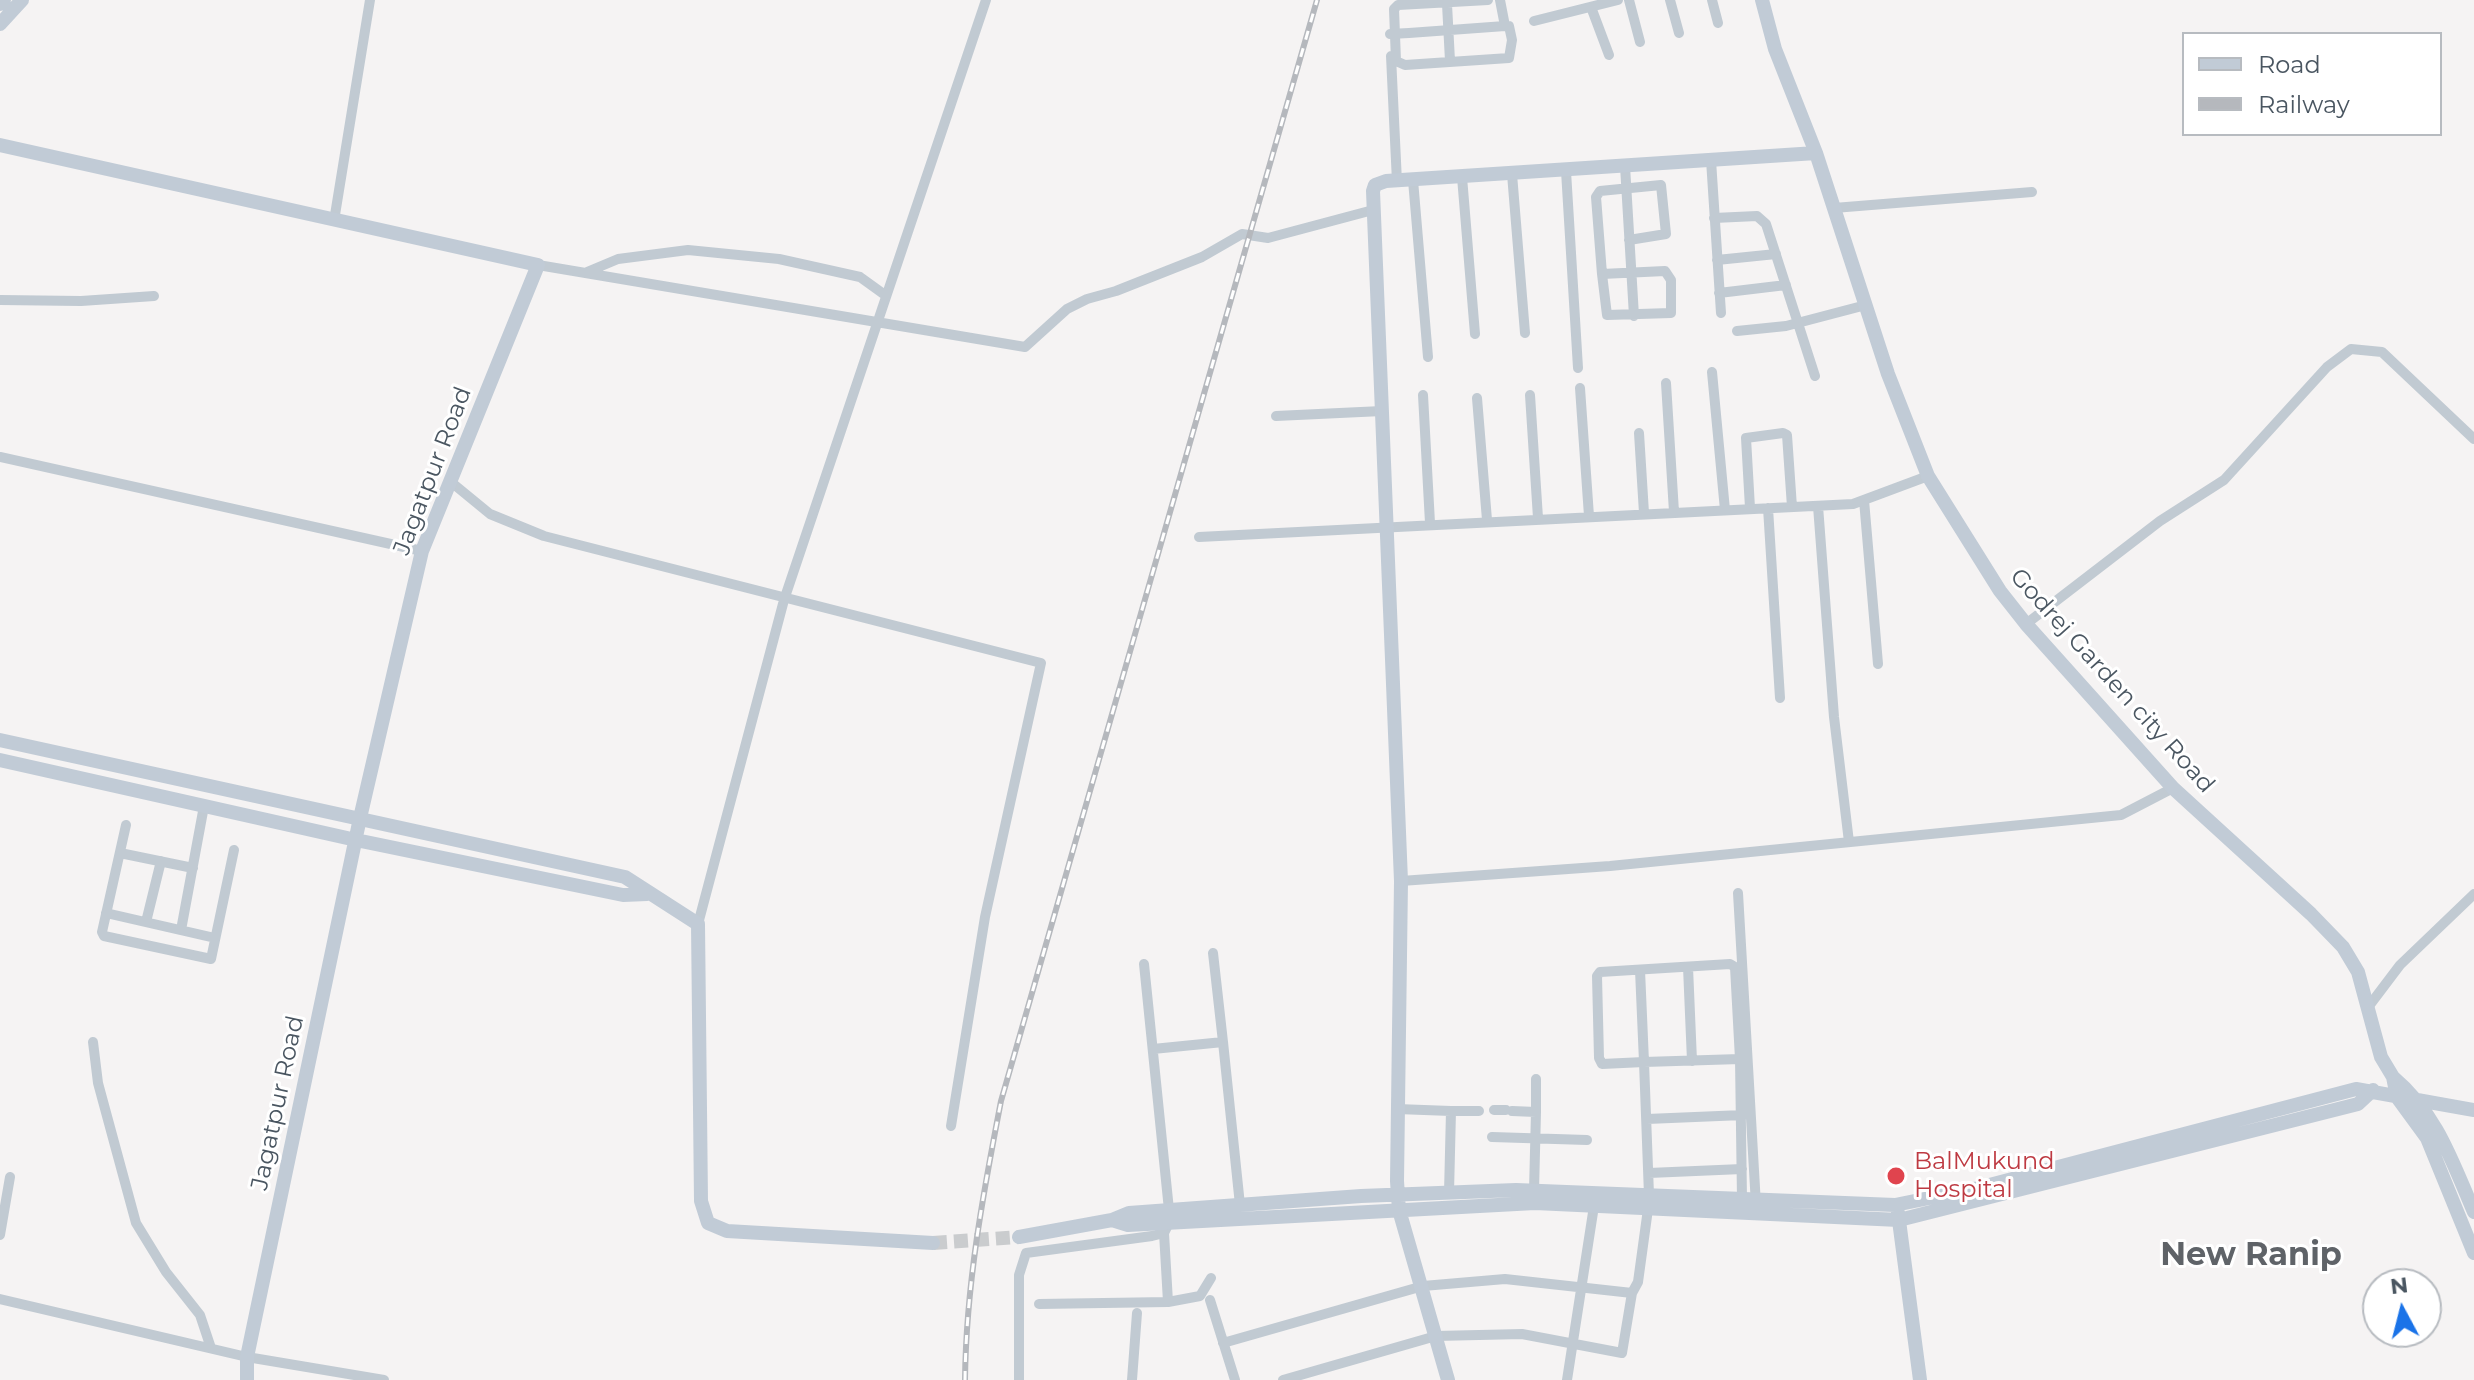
<!DOCTYPE html>
<style>
body{margin:0}
#map{position:relative;width:2474px;height:1380px;overflow:hidden;background:#f5f3f3;font-family:Montserrat,sans-serif}
canvas{display:block}
.legend{position:absolute;left:2182px;top:32px;width:260px;height:104px;box-sizing:border-box;background:#fff;border:2px solid #b7bbc0;margin:0;padding:10px 14px;list-style:none;font-size:24px;color:#4a5661}
.legend li{display:flex;align-items:center;gap:16px;height:40px}
.legend b{width:40px;border:2px solid #b7bbc0}
.north{position:absolute;left:2362px;top:1268px;width:80px;height:80px;box-sizing:border-box;background:#fff;border:2px solid #b7bbc0;border-radius:50%;rotate:353deg;font-size:22px;font-weight:700;line-height:32px;text-align:center;color:#4a5661}
.north::after{content:'';display:block;margin:auto;width:28px;height:36px;background:#1a73e8;clip-path:polygon(50% 0,100% 100%,50% 72%,0 100%)}
</style>
<div id="map">
<canvas width="2474" height="1380"></canvas>
<ul class="legend">
<li><b style="height:10px;background:#c1cbd6"></b>Road</li>
<li><b style="height:10px;background:#b5b8bd"></b>Railway</li>
</ul>
<div class="north">N</div>
</div>
<script>
const g = document.querySelector('canvas').getContext('2d');
g.lineJoin = 'round';
function strokePath(path, color, width, dash) { g.strokeStyle = color; g.lineWidth = width; g.lineCap = dash ? 'butt' : 'round'; g.setLineDash(dash || []); g.stroke(path); }
function write(font, color, halo, rows, align = 'center') {
  g.font = font + ' Montserrat,sans-serif'; g.lineWidth = 6; g.setLineDash([]); g.textBaseline = 'middle'; g.strokeStyle = halo; g.fillStyle = color; for (const [text, x, y, turn = 0] of rows) {
    g.save(); g.translate(x, y); g.rotate((+turn || 0) * Math.PI / 180); g.textAlign = isNaN(turn) ? turn : align; if (halo) g.strokeText(text, 0, 0); g.fillText(text, 0, 0); g.restore();
  }
}
strokePath(new Path2D(`
 M 933,1243 L 1019,1237`), '#caccce', 14, [14, 7]);
strokePath(new Path2D(`
 M 1500,0 L 1505,26
 M 1629,0 L 1640,42
 M 1670,0 L 1679,33
 M 1712,0 L 1718,23
 M 1447,4 L 1450,61
 M 1591,7 L 1609,55
 M 1534,21 L 1618,0
 M 1390,34 L 1409,33 L 1505,26 L 1509,26 L 1512,40 L 1509,58 L 1405,65 L 1396,61 L 1394,9 L 1398,5 L 1488,0
 M 1391,56 L 1397,182
 M 1711,160 L 1721,313
 M 1625,166 L 1634,316
 M 1566,171 L 1578,368
 M 1512,174 L 1525,333
 M 1462,177 L 1475,334
 M 1413,180 L 1428,357
 M 1834,208 L 2032,192
 M 1714,218 L 1757,216 L 1766,224 L 1815,376
 M 334,221 L 370,0
 M 1717,260 L 1776,254
 M 538,265 L 1025,347 L 1067,309 L 1087,299 L 1116,291 L 1202,257 L 1242,234 L 1268,238 L 1373,210
 M 587,272 L 618,259 L 688,250 L 779,259 L 860,277 L 885,295
 M 1602,274 L 1607,315 L 1671,313 L 1671,280 L 1665,271 L 1602,274 L 1596,197 L 1600,191 L 1661,185 L 1666,234 L 1629,240
 M 1719,293 L 1786,285
 M 0,300 L 81,301 L 154,296
 M 1737,331 L 1786,326 L 1866,305
 M 1712,372 L 1725,510
 M 1666,383 L 1674,512
 M 1580,388 L 1589,516
 M 1423,395 L 1430,523
 M 1530,395 L 1538,518
 M 1477,398 L 1487,520
 M 1276,416 L 1382,411
 M 1639,433 L 1644,513
 M 0,457 L 422,551
 M 451,482 L 490,514 L 544,536 L 1041,663 L 985,917 L 951,1126
 M 1864,500 L 1878,664
 M 1818,506 L 1834,717 L 1849,842
 M 1750,508 L 1746,438 L 1783,433 L 1787,435 L 1792,507
 M 1768,508 L 1780,698
 M 1199,537 L 1853,504 L 1928,476
 M 2026,624 L 2160,521 L 2224,480 L 2327,367 L 2351,349 L 2382,352 L 2474,439
 M 126,825 L 102,932 L 104,936 L 211,959 L 234,850
 M 120,853 L 193,868
 M 1401,881 L 1610,866 L 2121,815 L 2173,788
 M 1738,893 L 1756,1205
 M 106,913 L 215,938
 M 146,922 L 161,861
 M 698,924 L 784,600 L 986,0
 M 181,930 L 204,806
 M 1144,964 L 1169,1210
 M 1688,967 L 1692,1061
 M 1640,970 L 1644,1062 L 1602,1064 L 1599,1058 L 1597,976 L 1600,972 L 1730,964 L 1735,967 L 1740,1059
 M 2369,1006 L 2400,965 L 2474,894
 M 93,1042 L 98,1083 L 136,1223 L 166,1272 L 200,1315 L 211,1348
 M 1223,1042 L 1240,1205
 M 1153,1049 L 1223,1042 L 1213,953
 M 1397,1109 L 1451,1111 L 1449,1193
 M 1494,1110 L 1506,1110
 M 1451,1111 L 1479,1111
 M 1512,1111 L 1536,1112 L 1534,1191
 M 1536,1112 L 1536,1079
 M 1647,1119 L 1743,1115
 M 1492,1137 L 1587,1140
 M 1649,1173 L 1742,1169
 M 1649,1195 L 1644,1062 L 1740,1059 L 1742,1199
 M 0,1235 L 10,1177
 M 0,1299 L 247,1357 L 384,1380
 M 1210,1300 L 1235,1380
 M 1168,1302 L 1200,1296 L 1211,1278
 M 1039,1304 L 1168,1302 L 1164,1233
 M 1223,1343 L 1423,1286 L 1505,1279 L 1632,1293
 M 1019,1380 L 1019,1275 L 1026,1253 L 1152,1236 L 1164,1233 L 1170,1221
 M 1132,1380 L 1137,1313
 M 1283,1380 L 1436,1336 L 1522,1334 L 1622,1353 L 1632,1293 L 1638,1282 L 1648,1209
 M 1567,1380 L 1594,1206`), '#c1cad2', 10);
strokePath(new Path2D(`
 M 1762,0 L 1775,49 L 1816,153 L 1888,374 L 1928,476 L 2000,591 L 2026,624 L 2173,788 L 2311,914 L 2343,947 L 2358,972 L 2381,1057 L 2393,1077
 M 0,4 L 4,0
 M 0,24 L 22,0
 M 0,145 L 538,265 L 422,551 L 360,818 L 247,1357 L 247,1380
 M 0,740 L 625,877 L 698,924 L 701,1201 L 708,1223 L 727,1231 L 933,1243
 M 0,760 L 356,840 L 623,895 L 647,894
 M 2474,1212 C 2452,1161 2437,1114 2393,1077 L 2397,1097 L 2427,1138 L 2474,1253
 M 1898,1213 L 1920,1380
 M 1112,1220 L 1128,1225 L 1535,1203 L 1899,1220 L 2358,1104 L 2373,1090
 M 1019,1237 L 1112,1220 L 1129,1213 L 1361,1196 L 1516,1190 L 1895,1205 L 1978,1188 L 2356,1089 L 2474,1110
 M 1448,1380 L 1399,1210 L 1397,1181 L 1401,881 L 1373,191 L 1375,185 L 1386,181 L 1816,153`), '#c1cbd6', 14);
const rail = new Path2D(`
 M 965,1380 C 966,1285 983,1194 1001,1101 L 1317,0`);
strokePath(rail, '#b5b8bd', 6);
strokePath(rail, '#fff', 3, [9]);
for (const [x, y, r, color] of [
 [1896,1176,10,"#e0444e"]
]) { const dot = new Path2D(); dot.arc(x, y, r, 0, 2 * Math.PI); g.fillStyle = color; g.fill(dot); strokePath(dot, '#fff', 3); }
write('24px', '#4a5661', '#fff', [
 ["Jagatpur Road",433,471,-69],
 ["Godrej Garden city Road",2112,681,48],
 ["Jagatpur Road",278,1103,-78]
]);
write('24px', '#be3a42', '#fff', [
 ["BalMukund",1914,1162],
 ["Hospital",1914,1190]
], 'left');
write('bold 32px', '#5f6368', '#fff', [
 ["New Ranip",2251,1256]
]);
</script>
